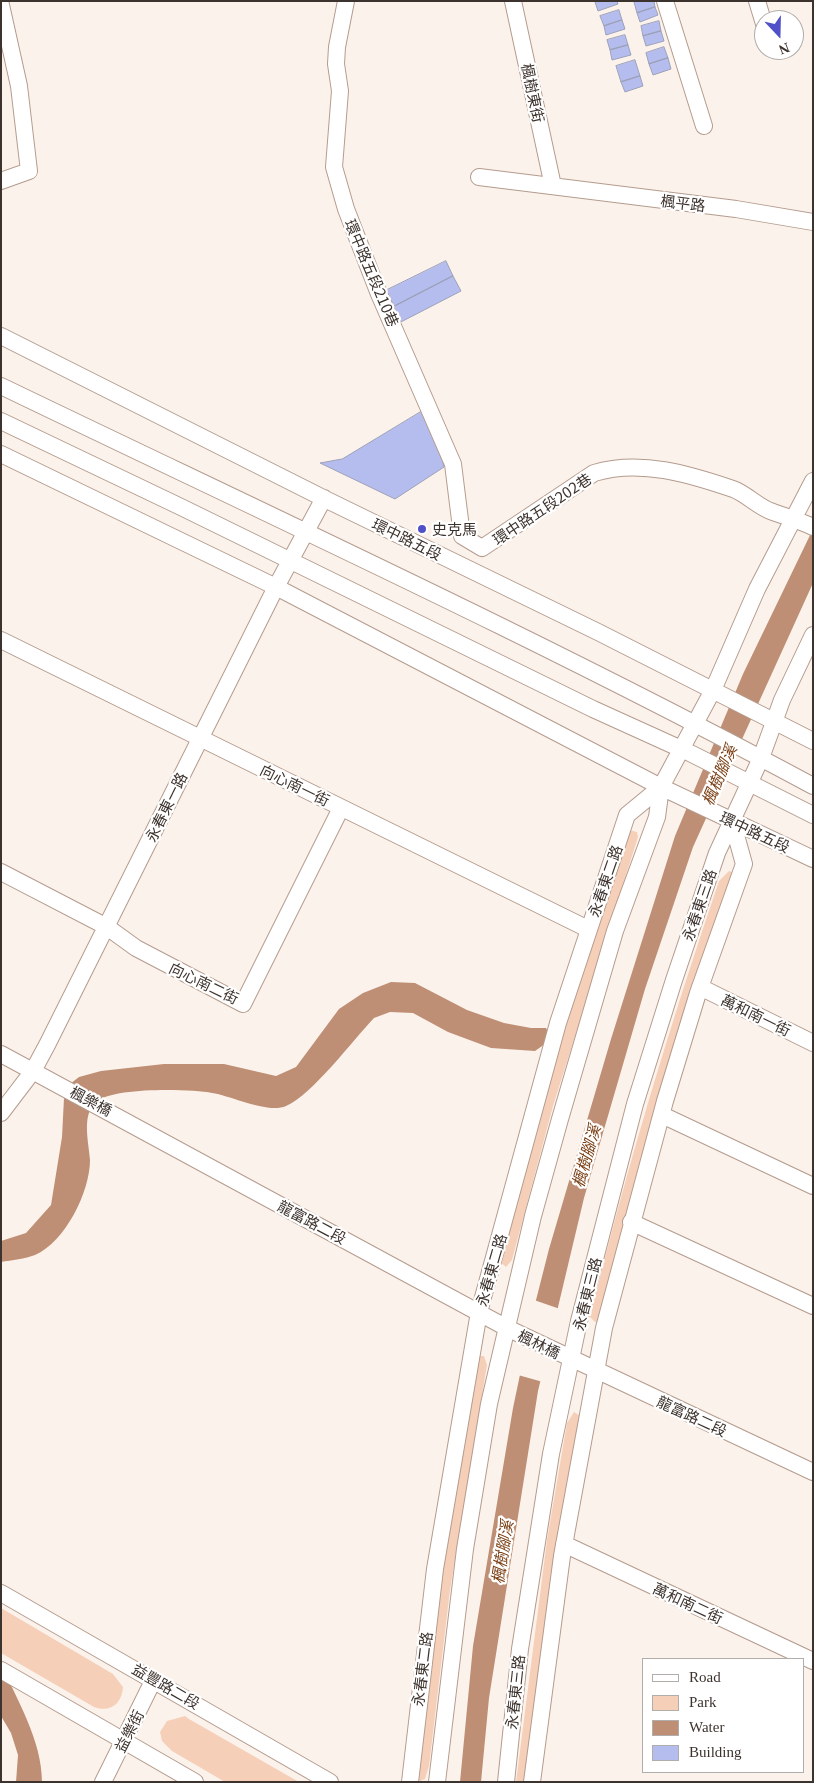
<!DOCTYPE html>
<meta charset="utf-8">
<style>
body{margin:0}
#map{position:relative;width:814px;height:1783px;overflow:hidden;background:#fcf2ec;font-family:Georgia,serif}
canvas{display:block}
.frame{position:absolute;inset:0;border:2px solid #3d332e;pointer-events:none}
.legend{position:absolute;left:642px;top:1658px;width:162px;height:115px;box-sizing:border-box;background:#fff;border:1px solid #b1adab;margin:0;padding:6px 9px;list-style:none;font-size:15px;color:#3d332e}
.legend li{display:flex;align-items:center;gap:10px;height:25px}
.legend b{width:25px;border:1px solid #b1adab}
.north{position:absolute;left:754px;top:10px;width:50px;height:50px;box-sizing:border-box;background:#fff;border:1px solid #b1adab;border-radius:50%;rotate:159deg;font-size:14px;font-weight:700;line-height:20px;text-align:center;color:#3d332e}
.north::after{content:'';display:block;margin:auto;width:18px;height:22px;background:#5051c8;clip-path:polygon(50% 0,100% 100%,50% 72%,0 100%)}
</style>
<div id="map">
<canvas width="814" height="1783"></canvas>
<div class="frame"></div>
<ul class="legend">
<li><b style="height:6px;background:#fff"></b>Road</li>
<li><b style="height:14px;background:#f6cfb9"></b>Park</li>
<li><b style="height:14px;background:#be8f74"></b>Water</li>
<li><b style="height:14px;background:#b5bdee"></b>Building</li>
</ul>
<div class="north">N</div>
</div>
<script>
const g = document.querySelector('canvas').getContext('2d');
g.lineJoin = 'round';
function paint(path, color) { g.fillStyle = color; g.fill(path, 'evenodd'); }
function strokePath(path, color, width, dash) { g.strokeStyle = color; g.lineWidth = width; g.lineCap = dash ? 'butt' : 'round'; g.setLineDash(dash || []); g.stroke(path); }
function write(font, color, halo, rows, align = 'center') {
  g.font = font + ' Georgia,"Noto Sans TC",serif'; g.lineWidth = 4.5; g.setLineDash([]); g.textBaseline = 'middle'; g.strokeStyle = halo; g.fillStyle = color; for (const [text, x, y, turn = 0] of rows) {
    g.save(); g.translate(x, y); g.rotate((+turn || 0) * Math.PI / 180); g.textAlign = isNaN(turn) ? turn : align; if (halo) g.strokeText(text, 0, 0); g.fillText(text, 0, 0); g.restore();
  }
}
paint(new Path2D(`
 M 629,830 L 637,832 L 638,837 L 553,1106 L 512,1260 L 506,1267 L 499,1261 L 554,1048 Z
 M 729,871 L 732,872 L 733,876 L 600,1322 L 595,1322 L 590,1317 C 626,1169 670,1025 719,881 Z
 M 478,1356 L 484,1356 L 487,1365 L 450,1590 L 429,1766 L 425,1779 L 420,1781 L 416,1778 L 426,1663 Z
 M 574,1412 L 582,1417 L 528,1782 L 516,1782 L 547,1540 L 567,1423 Z
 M 1,1608 L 113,1674 L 123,1687 C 122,1704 110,1713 94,1707 L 1,1653 Z
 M 185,1716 L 189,1719 L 299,1782 L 225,1782 L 172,1751 L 162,1741 L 160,1732 L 167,1721 Z`), '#f6cfb9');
paint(new Path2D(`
 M 813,529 L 813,583 L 693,847 L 645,989 L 584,1198 L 538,1391 L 489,1698 L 481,1782 L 460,1782 L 473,1646 L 513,1408 L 534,1308 L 549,1249 L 611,1039 L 675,836 L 743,674 Z
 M 391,982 L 415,983 L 467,1010 L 504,1023 L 531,1028 L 546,1028 L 552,1039 L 535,1051 L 491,1048 L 448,1032 L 413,1013 L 390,1012 L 374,1018 C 353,1040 312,1095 286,1106 C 268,1114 232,1096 212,1093 C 190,1089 113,1087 96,1102 C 81,1115 89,1143 90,1160 C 90,1192 65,1242 35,1255 C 25,1259 12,1260 1,1262 L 1,1241 L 26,1233 L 51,1205 L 62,1137 L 64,1098 L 70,1084 L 79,1077 L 101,1071 L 164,1064 L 224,1064 L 276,1076 L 296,1067 L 339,1009 L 363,993 Z
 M 1,1663 C 17,1701 42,1740 42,1782 L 16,1782 L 18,1755 L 11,1733 L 1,1716 Z`), '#be8f74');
paint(new Path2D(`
 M 534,1300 L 560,1309 L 543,1382 L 518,1375 Z`), '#fcf2ec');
const building = new Path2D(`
 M 617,1 L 618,4 L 598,11 L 595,2 Z
 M 637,1 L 654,1 L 655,7 L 637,13 L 634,2 Z
 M 655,7 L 658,15 L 640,22 L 637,13 Z
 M 619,10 L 622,20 L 604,26 L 600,16 Z
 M 622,20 L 625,29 L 606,35 L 604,26 Z
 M 659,21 L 661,31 L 643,36 L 641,26 Z
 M 661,31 L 664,41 L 646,46 L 643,36 Z
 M 625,35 L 628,45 L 610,50 L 607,40 Z
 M 628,45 L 631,55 L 612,60 L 610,50 Z
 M 664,47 L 668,58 L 649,64 L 646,53 Z
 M 668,58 L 671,69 L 653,75 L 649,64 Z
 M 635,60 L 640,76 L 621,82 L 616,66 Z
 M 640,76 L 643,86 L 625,92 L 621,82 Z
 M 446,261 L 453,276 L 389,309 L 381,293 Z
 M 453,276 L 461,291 L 397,324 L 389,309 Z
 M 424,410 L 441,452 L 444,467 L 395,499 L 320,463 L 342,459 Z`);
paint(building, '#b5bdee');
strokePath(building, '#9da1b8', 1);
const minor = new Path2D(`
 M 346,1 L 337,47 L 336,64 L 340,91 L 334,167 L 346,209 L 379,294 L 453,464 L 462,536 L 482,548 L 594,473 C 640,459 689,474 733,489 C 747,494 759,508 773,512 C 787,517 800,521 813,527
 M 513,1 L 553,186
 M 665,1 L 704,126
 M 757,1 L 764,24
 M 1,5 L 19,86 L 29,171 L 1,181
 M 479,177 L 736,209 L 813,222
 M 1,336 L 329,501 L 598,632 L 813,741
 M 1,386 C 273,517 547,643 813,786
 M 1,421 L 181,507 L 593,709 L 690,753 L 813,815
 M 1,454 L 276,587 L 661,787 L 813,859
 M 1,640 L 588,929
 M 1,872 L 107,927 L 136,948 L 243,1004 L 341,808
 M 700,987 L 813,1043
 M 1,1054 L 507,1328 L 813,1472
 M 1,1113 L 33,1071 L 47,1045 L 276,587 L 324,498
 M 662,1115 L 813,1186
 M 631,1222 L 813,1306
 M 564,1544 L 813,1661
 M 1,1593 L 330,1782
 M 1,1670 L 195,1782
 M 103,1782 L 154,1679
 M 410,1782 L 435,1569 L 479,1312 L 558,1023 L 627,815 L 661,787
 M 437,1782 L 465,1549 L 489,1404 L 533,1216 L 560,1119 L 615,931 L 657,817 L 661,787 L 713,690 L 757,589 L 813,481
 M 506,1782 L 520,1649 L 551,1454 L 579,1321 L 635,1104 L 674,980 L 717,853 L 761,758 L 782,700 L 813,635
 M 532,1782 L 562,1556 L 604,1328 L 665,1101 L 698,993 L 744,864 L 732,821`);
strokePath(minor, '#b49c8e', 18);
strokePath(minor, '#fff', 16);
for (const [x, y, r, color] of [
 [422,529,5,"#5051c8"]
]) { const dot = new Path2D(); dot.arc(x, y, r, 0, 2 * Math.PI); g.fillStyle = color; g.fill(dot); strokePath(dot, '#fff', 2); }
write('15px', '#3d332e', '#fff', [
 ["楓樹東街",533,93,78],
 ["楓平路",683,203,7],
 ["環中路五段210巷",372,273,67],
 ["環中路五段202巷",542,509,-34],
 ["環中路五段",407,539,26],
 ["向心南一街",295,785,26],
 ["永春東一路",166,807,-64],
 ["環中路五段",755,832,25],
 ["永春東二路",605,881,-71],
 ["永春東三路",699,905,-71],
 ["向心南二街",204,983,26],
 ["萬和南一街",756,1015,26],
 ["楓樂橋",91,1101,28],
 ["龍富路二段",312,1222,28],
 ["永春東二路",491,1270,-74],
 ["永春東三路",587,1294,-76],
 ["楓林橋",539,1344,26],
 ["龍富路二段",692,1416,25],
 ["萬和南二街",688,1603,25],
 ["永春東二路",422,1669,-83],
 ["益豐路二段",166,1686,30],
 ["永春東三路",515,1692,-84],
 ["益樂街",129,1731,-63]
]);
write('15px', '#3d332e', '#fff', [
 ["史克馬",432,529]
], 'left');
write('italic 16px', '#7a3e13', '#fff', [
 ["楓樹腳溪",719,775,-67],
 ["楓樹腳溪",586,1156,-74],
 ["楓樹腳溪",502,1552,-81]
]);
</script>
